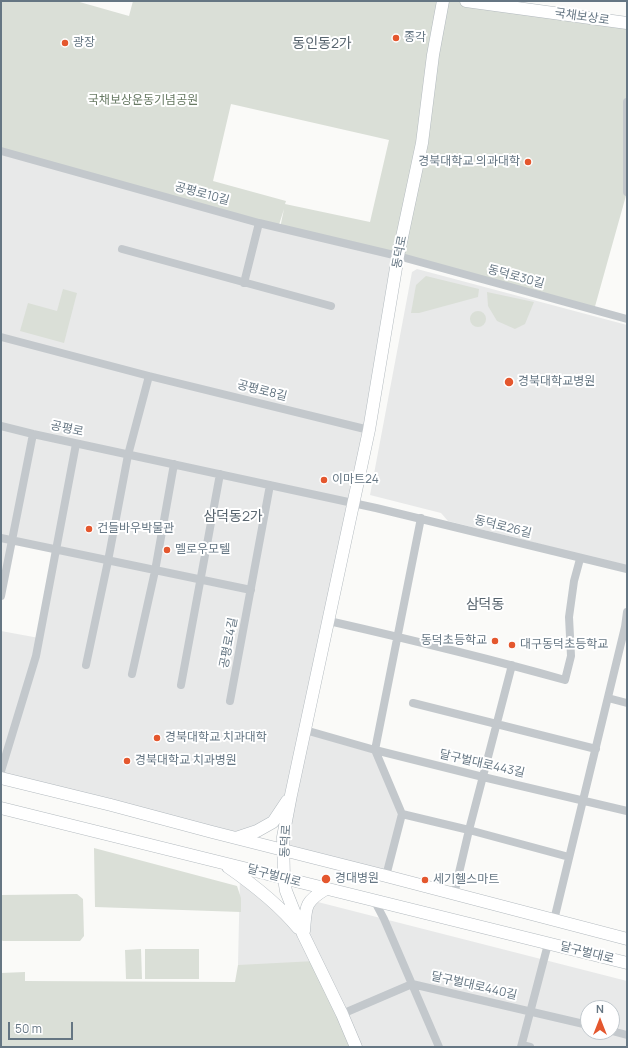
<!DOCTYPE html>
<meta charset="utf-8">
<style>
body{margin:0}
#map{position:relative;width:628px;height:1048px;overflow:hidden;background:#fafaf8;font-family:Manrope,sans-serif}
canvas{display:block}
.frame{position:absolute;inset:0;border:2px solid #657683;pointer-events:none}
.north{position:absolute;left:580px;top:1000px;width:40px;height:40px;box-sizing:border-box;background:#fff;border:1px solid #c1c8cd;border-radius:50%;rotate:0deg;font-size:11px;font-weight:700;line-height:16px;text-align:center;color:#657683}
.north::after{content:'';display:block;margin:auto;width:14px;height:18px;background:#e4572e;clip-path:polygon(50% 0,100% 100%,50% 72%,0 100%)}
.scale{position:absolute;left:8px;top:1022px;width:65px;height:18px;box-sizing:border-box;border:2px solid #657683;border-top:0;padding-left:5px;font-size:12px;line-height:14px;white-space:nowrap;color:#657683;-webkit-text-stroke:3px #fff;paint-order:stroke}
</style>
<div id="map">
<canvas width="628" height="1048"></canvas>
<div class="frame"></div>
<div class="north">N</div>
<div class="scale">50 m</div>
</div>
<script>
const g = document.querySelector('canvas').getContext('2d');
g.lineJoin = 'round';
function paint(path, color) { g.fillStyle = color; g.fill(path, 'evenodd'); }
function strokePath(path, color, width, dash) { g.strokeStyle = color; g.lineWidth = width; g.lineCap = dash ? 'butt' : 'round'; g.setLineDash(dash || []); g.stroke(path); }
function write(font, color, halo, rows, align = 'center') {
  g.font = font + ' Manrope,"Noto Sans KR",sans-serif'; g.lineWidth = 4; g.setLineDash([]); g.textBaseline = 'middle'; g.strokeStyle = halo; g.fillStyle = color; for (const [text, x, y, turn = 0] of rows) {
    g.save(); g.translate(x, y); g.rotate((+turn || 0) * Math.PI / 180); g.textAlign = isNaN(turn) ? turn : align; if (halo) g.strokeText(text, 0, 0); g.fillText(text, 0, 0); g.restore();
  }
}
paint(new Path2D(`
 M 1,150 L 398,256 L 305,730 L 375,750 L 402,814 L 386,876 L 284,851 L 279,814 L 235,838 L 1,778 L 1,631 L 39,638 L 56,550 L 12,541 L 1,596 Z
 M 417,269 L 627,325 L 627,566 L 448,521 L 441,513 L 370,495 L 412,272 Z
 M 240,875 L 303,933 L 310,900 L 627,981 L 627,1047 L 350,1047 L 238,965 ZM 588,1008 L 612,1008 L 612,1032 L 588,1032 Z`), '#e8e9e9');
paint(new Path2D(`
 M 1,1 L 76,1 L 129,16 L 133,1 L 466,1 L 627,22 L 627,192 L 594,310 L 280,228 L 284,209 L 278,228 L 1,151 ZM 231,104 L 389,140 L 370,222 L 285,204 L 286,201 L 213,181 Z
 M 426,276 L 479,289 L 478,297 L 419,313 L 411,313 L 416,285 Z
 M 63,289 L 77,293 L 64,343 L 20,331 L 28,303 L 57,311 Z
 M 487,292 L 534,302 L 525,324 L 515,329 L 497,321 L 488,306 Z
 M470 319a8 8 0 1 1 16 0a8 8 0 1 1-16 0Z
 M 94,848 L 237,886 L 241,898 L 241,912 L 95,907 Z
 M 77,894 L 83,899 L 84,936 L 80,941 L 3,941 L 1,940 L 1,895 Z
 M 141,949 L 142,979 L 126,979 L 125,950 Z
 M 145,949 L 199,949 L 199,979 L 145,979 Z
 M 315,961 L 356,1047 L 1,1047 L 1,973 L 25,972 L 25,981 L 235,982 L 238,965 Z`), '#dadfd7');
const secondary = new Path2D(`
 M 466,1 L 627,23
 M 1,778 L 111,805 L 212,832 L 386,876 L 627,939
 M 1,808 L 627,963
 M 236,838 L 257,831 L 273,822 L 287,801
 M 228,867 C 251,883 280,906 298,928
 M 304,931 C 306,907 304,902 326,889
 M 356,1047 L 342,1014 L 303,934 L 286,891 L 284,879 L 283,837 L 291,795 L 369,430 L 398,256 L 422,143 L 433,55 L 443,1`);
strokePath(secondary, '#b3babf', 13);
strokePath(new Path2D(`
 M 627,102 L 627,192
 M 1,151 L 259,223 L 398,256 L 627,319
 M 122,249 L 331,306
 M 244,283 L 259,223
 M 1,337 L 149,376 L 369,430
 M 1,426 L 33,434 L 376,508 L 627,569
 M 1,538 L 251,590
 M 1,596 L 33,434
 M 329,621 C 408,639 487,658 565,680 L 571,656 L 569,617 L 574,581 L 580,559
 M 86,665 L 108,561 L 128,455 L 149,376
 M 132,674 L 155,571 L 174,464
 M 181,685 L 220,474
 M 608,698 L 627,703
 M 230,701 L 270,485
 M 413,703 L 596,749
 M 305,730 L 375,750 L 483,777 L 627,811
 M 1,771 L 36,656 L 76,444
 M 402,814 L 469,830 L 569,857
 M 386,876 L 402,814 L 375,750 L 421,518
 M 454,894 L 469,830 L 512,665
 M 374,900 L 384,919 L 439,1047
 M 554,920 L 625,627 L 627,612
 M 342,1014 L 412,984 L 588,1025
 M 612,1031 L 627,1035
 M 522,1045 L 530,1047
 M 521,1047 L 548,944`), '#c3c8cc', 8);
strokePath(secondary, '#fff', 12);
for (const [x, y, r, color] of [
 [396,38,4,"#e4572e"],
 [65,43,4,"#e4572e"],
 [528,162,4,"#e4572e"],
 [509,382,5,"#e4572e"],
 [324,480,4,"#e4572e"],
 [89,529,4,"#e4572e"],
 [167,550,4,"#e4572e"],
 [495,641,4,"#e4572e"],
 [512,645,4,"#e4572e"],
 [157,738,4,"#e4572e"],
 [127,761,4,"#e4572e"],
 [326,879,5,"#e4572e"],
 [425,880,4,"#e4572e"]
]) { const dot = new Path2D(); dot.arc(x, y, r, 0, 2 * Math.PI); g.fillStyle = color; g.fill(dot); strokePath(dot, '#fff', 1.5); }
write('12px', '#657683', '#fff', [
 ["국채보상로",582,17,8],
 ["공평로10길",202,194,15],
 ["동덕로",400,252,-79],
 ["동덕로30길",516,277,15],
 ["공평로8길",262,391,14],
 ["공평로",67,429,12],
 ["동덕로26길",503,527,14],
 ["공평로4길",229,643,-79],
 ["달구벌대로443길",482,764,13],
 ["동덕로",286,841,-87],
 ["달구벌대로",274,876,15],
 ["달구벌대로",587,953,14],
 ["달구벌대로440길",474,986,13]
]);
write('12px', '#657683', '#fff', [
 ["종각",404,38],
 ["광장",73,43],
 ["경북대학교 의과대학",520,162,"right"],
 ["경북대학교병원",518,382],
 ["이마트24",332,480],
 ["건들바우박물관",97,529],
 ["멜로우모텔",175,550],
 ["동덕초등학교",487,641,"right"],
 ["대구동덕초등학교",520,645],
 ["경북대학교 치과대학",165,738],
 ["경북대학교 치과병원",135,761],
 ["경대병원",335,879],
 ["세기헬스마트",433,880]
], 'left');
write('12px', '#687a64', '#fff', [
 ["국채보상운동기념공원",143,101]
]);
write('14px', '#57646e', '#fff', [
 ["동인동2가",322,44],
 ["삼덕동2가",233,517],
 ["삼덕동",485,605]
]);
</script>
